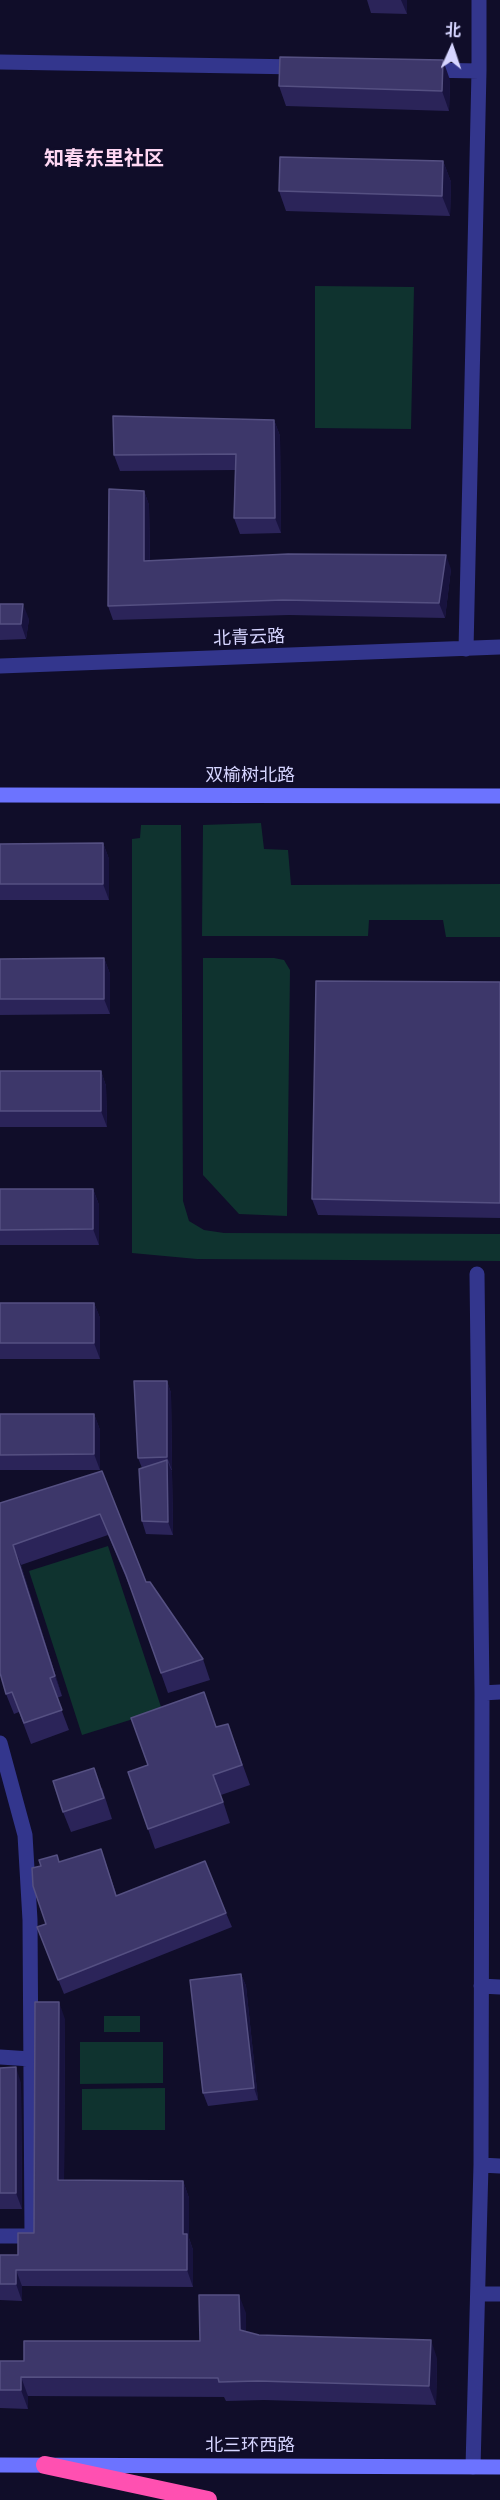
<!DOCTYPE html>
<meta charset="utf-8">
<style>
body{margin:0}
#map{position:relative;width:500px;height:2500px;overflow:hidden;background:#100d29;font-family:"Open Sans","Noto Sans SC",sans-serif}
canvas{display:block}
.north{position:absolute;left:422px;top:18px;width:60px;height:60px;-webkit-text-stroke:4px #100d29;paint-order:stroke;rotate:3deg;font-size:16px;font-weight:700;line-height:24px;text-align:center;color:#d6d5ff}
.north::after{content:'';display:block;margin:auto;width:21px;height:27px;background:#d6d5ff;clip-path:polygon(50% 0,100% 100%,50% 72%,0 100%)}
</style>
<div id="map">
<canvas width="500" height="2500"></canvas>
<div class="north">北</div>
</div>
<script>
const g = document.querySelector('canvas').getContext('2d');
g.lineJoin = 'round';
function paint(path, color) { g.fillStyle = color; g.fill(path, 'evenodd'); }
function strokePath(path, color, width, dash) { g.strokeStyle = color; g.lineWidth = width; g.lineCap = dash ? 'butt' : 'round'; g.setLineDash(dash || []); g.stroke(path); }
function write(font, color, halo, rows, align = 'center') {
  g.font = font + ' "Open Sans","Noto Sans SC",sans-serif'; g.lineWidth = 4.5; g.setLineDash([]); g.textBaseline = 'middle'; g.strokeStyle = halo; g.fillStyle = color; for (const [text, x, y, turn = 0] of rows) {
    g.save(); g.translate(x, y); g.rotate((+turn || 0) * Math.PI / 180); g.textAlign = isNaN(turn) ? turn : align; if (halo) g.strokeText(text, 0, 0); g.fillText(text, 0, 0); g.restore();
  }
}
paint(new Path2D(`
 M 315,286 L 414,287 L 411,429 L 315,428 Z
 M 261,823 L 264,849 L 288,850 L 291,885 L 500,884 L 500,937 L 446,937 L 443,920 L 369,920 L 368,936 L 202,936 L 203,825 Z
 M 141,825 L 181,825 L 183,1201 L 189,1221 L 204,1230 L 224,1233 L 500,1234 L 500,1261 L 197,1259 L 132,1253 L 132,839 L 140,838 Z
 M 203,958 L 274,958 L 284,960 L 290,970 L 287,1216 L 239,1214 L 203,1175 Z
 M 108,1546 L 162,1710 L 82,1735 L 29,1571 Z
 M 104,2016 L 140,2016 L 140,2032 L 104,2032 Z
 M 80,2042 L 163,2042 L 163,2083 L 80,2084 Z
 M 165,2088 L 165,2130 L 82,2130 L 82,2089 Z`), '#0f332f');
strokePath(new Path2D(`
 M 0,62 L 300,67
 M 426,70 L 479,71
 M 466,649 L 479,71 L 479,0
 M 0,666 L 500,647
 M 482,1693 L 500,1692
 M 0,1743 L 25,1835 L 30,1920 L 32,2236 L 0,2236
 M 481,1986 L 500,1987
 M 0,2057 L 31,2059
 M 481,2165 L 500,2166
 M 478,2294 L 500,2294
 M 473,2467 L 481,2165 L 482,1693 L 477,1274`), '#33368d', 15);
strokePath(new Path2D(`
 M 0,795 L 500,796
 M 0,2465 L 500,2467`), '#6c73ff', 15);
strokePath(new Path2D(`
 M 45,2465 L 208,2500`), '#ff50b1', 18);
paint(new Path2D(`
 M 367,0 L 407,0 L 407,14 L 371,13 Z
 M 450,80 L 449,111 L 286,106 L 279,86 Z
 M 443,161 L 451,182 L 450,216 L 286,211 L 279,191 Z
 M 274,420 L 280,436 L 281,533 L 240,534 L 234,518 L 235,470 L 120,471 L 114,455 Z
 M 144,491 L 149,505 L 150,561 L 451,569 L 445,618 L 289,615 L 113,620 L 108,606 Z
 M 0,604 L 29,619 L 26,639 L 0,640 Z
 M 103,843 L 109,859 L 109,900 L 0,900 L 0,844 Z
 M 104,958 L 110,974 L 110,1014 L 0,1015 L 0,959 Z
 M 500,982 L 500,1218 L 318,1215 L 312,1199 Z
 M 0,1071 L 101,1071 L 106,1086 L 107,1127 L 0,1127 Z
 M 0,1189 L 93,1189 L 99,1205 L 99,1245 L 0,1245 Z
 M 0,1303 L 94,1303 L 100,1318 L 100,1359 L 0,1359 Z
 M 167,1381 L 171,1393 L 172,1470 L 171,1470 L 172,1472 L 173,1535 L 146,1534 L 142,1521 L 142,1468 L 138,1458 Z
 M 0,1414 L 94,1414 L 100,1430 L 100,1470 L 0,1470 Z
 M 102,1471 L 146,1582 L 203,1659 L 210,1680 L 168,1693 L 132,1592 L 108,1535 L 21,1565 L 62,1696 L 57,1698 L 69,1730 L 31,1744 L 19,1712 L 14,1714 L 6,1694 L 0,1503 Z
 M 228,1724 L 250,1785 L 221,1795 L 230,1823 L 155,1849 L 128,1772 L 148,1765 L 217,1727 Z
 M 102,1788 L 112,1819 L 71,1832 L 63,1812 Z
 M 101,1849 L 117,1896 L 226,1913 L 232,1927 L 64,1994 L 37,1927 L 46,1924 L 59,1862 Z
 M 241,1974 L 246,1986 L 258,2100 L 208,2106 L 203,2093 Z
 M 65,2019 L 64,2180 L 183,2181 L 189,2198 L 189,2238 L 193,2250 L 193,2287 L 22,2286 L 22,2301 L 0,2300 L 0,2255 L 18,2255 L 34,2233 Z
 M 0,2068 L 21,2083 L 22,2209 L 0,2209 Z
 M 246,2313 L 246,2332 L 259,2335 L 437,2358 L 436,2405 L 264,2400 L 226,2401 L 224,2397 L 28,2396 L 28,2409 L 0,2408 L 0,2361 L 24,2361 L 200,2341 Z`), '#2b2459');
paint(new Path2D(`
 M 401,0 L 407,0 L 407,14 Z
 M 443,60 L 450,80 L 449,111 L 442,91 Z
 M 443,161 L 451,182 L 450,216 L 442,196 Z
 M 274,420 L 280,436 L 281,533 L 275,518 Z
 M 144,491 L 149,505 L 150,575 L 144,561 Z
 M 446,555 L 451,569 L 445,618 L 439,603 Z
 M 23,604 L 29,619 L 26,639 L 21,624 Z
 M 103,843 L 109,859 L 109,900 L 103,884 Z
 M 104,958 L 110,974 L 110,1014 L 104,999 Z
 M 101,1071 L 106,1086 L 107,1127 L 101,1111 Z
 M 93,1189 L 99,1205 L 99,1245 L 93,1229 Z
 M 94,1303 L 100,1318 L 100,1359 L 94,1343 Z
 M 167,1381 L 171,1393 L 172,1470 L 167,1457 Z
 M 94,1414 L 100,1430 L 100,1470 L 94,1454 Z
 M 167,1460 L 172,1472 L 173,1535 L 168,1522 Z
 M 13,1545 L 21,1565 L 62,1696 L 55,1676 Z
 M 241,1974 L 246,1986 L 258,2100 L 254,2088 Z
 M 59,2002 L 65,2019 L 64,2197 L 58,2180 Z
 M 16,2067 L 21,2083 L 22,2209 L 16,2193 Z
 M 183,2181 L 189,2198 L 189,2238 L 193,2250 L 193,2287 L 187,2270 L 183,2234 Z
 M 16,2270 L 22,2286 L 22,2301 L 16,2284 Z
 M 239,2295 L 246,2313 L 246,2349 L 240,2330 Z
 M 431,2340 L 437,2358 L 436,2405 L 429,2386 Z
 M 21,2377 L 28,2396 L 28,2409 L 21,2390 Z`), '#18133e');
const building = new Path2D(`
 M 280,57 L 443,60 L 442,91 L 279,86 Z
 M 280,157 L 443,161 L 442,196 L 279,191 Z
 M 113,416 L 274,420 L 275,518 L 234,518 L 236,454 L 114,455 Z
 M 109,489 L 144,491 L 144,561 L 288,554 L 446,555 L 439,603 L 283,600 L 108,606 Z
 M 0,604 L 23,604 L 21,624 L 0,624 Z
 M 103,843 L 103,884 L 0,884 L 0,844 Z
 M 104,958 L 104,999 L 0,999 L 0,959 Z
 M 316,981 L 500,982 L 500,1203 L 312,1199 Z
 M 0,1071 L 101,1071 L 101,1111 L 0,1111 Z
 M 0,1189 L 93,1189 L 93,1229 L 0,1230 Z
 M 0,1303 L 94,1303 L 94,1343 L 0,1343 Z
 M 134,1381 L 167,1381 L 167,1457 L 138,1458 Z
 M 0,1414 L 94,1414 L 94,1454 L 0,1455 Z
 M 167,1460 L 168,1522 L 142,1521 L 139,1469 Z
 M 102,1471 L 146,1582 L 150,1582 L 203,1659 L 161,1673 L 126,1575 L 100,1514 L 13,1545 L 55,1676 L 50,1678 L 62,1710 L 24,1723 L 12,1692 L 6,1694 L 0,1673 L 0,1503 Z
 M 204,1692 L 216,1727 L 228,1724 L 242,1765 L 213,1775 L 223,1802 L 148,1829 L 128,1772 L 148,1765 L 131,1718 Z
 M 94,1768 L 104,1798 L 63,1812 L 53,1781 Z
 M 101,1849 L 116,1896 L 205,1861 L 226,1913 L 58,1980 L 37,1927 L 46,1924 L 33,1886 L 32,1868 L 41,1866 L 39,1860 L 57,1855 L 59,1862 Z
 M 241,1974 L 254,2088 L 203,2093 L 190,1980 Z
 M 35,2002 L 59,2002 L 58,2180 L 183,2181 L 183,2234 L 187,2234 L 187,2270 L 16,2270 L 16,2284 L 0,2284 L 0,2255 L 18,2255 L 18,2233 L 34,2233 Z
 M 16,2067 L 16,2193 L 0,2193 L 0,2068 Z
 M 199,2295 L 239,2295 L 240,2330 L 259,2335 L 431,2340 L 429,2386 L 258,2381 L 219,2382 L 218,2378 L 21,2377 L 21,2390 L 0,2390 L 0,2361 L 24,2361 L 24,2341 L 200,2341 Z`);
paint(building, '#3d376a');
strokePath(building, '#555082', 1.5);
write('18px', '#d6d5ff', '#100d29', [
 ["北青云路",249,638,-2],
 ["双榆树北路",250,776],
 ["北三环西路",250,2446]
]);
write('bold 20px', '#ffd7f3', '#100d29', [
 ["知春东里社区",104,159]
]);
</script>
